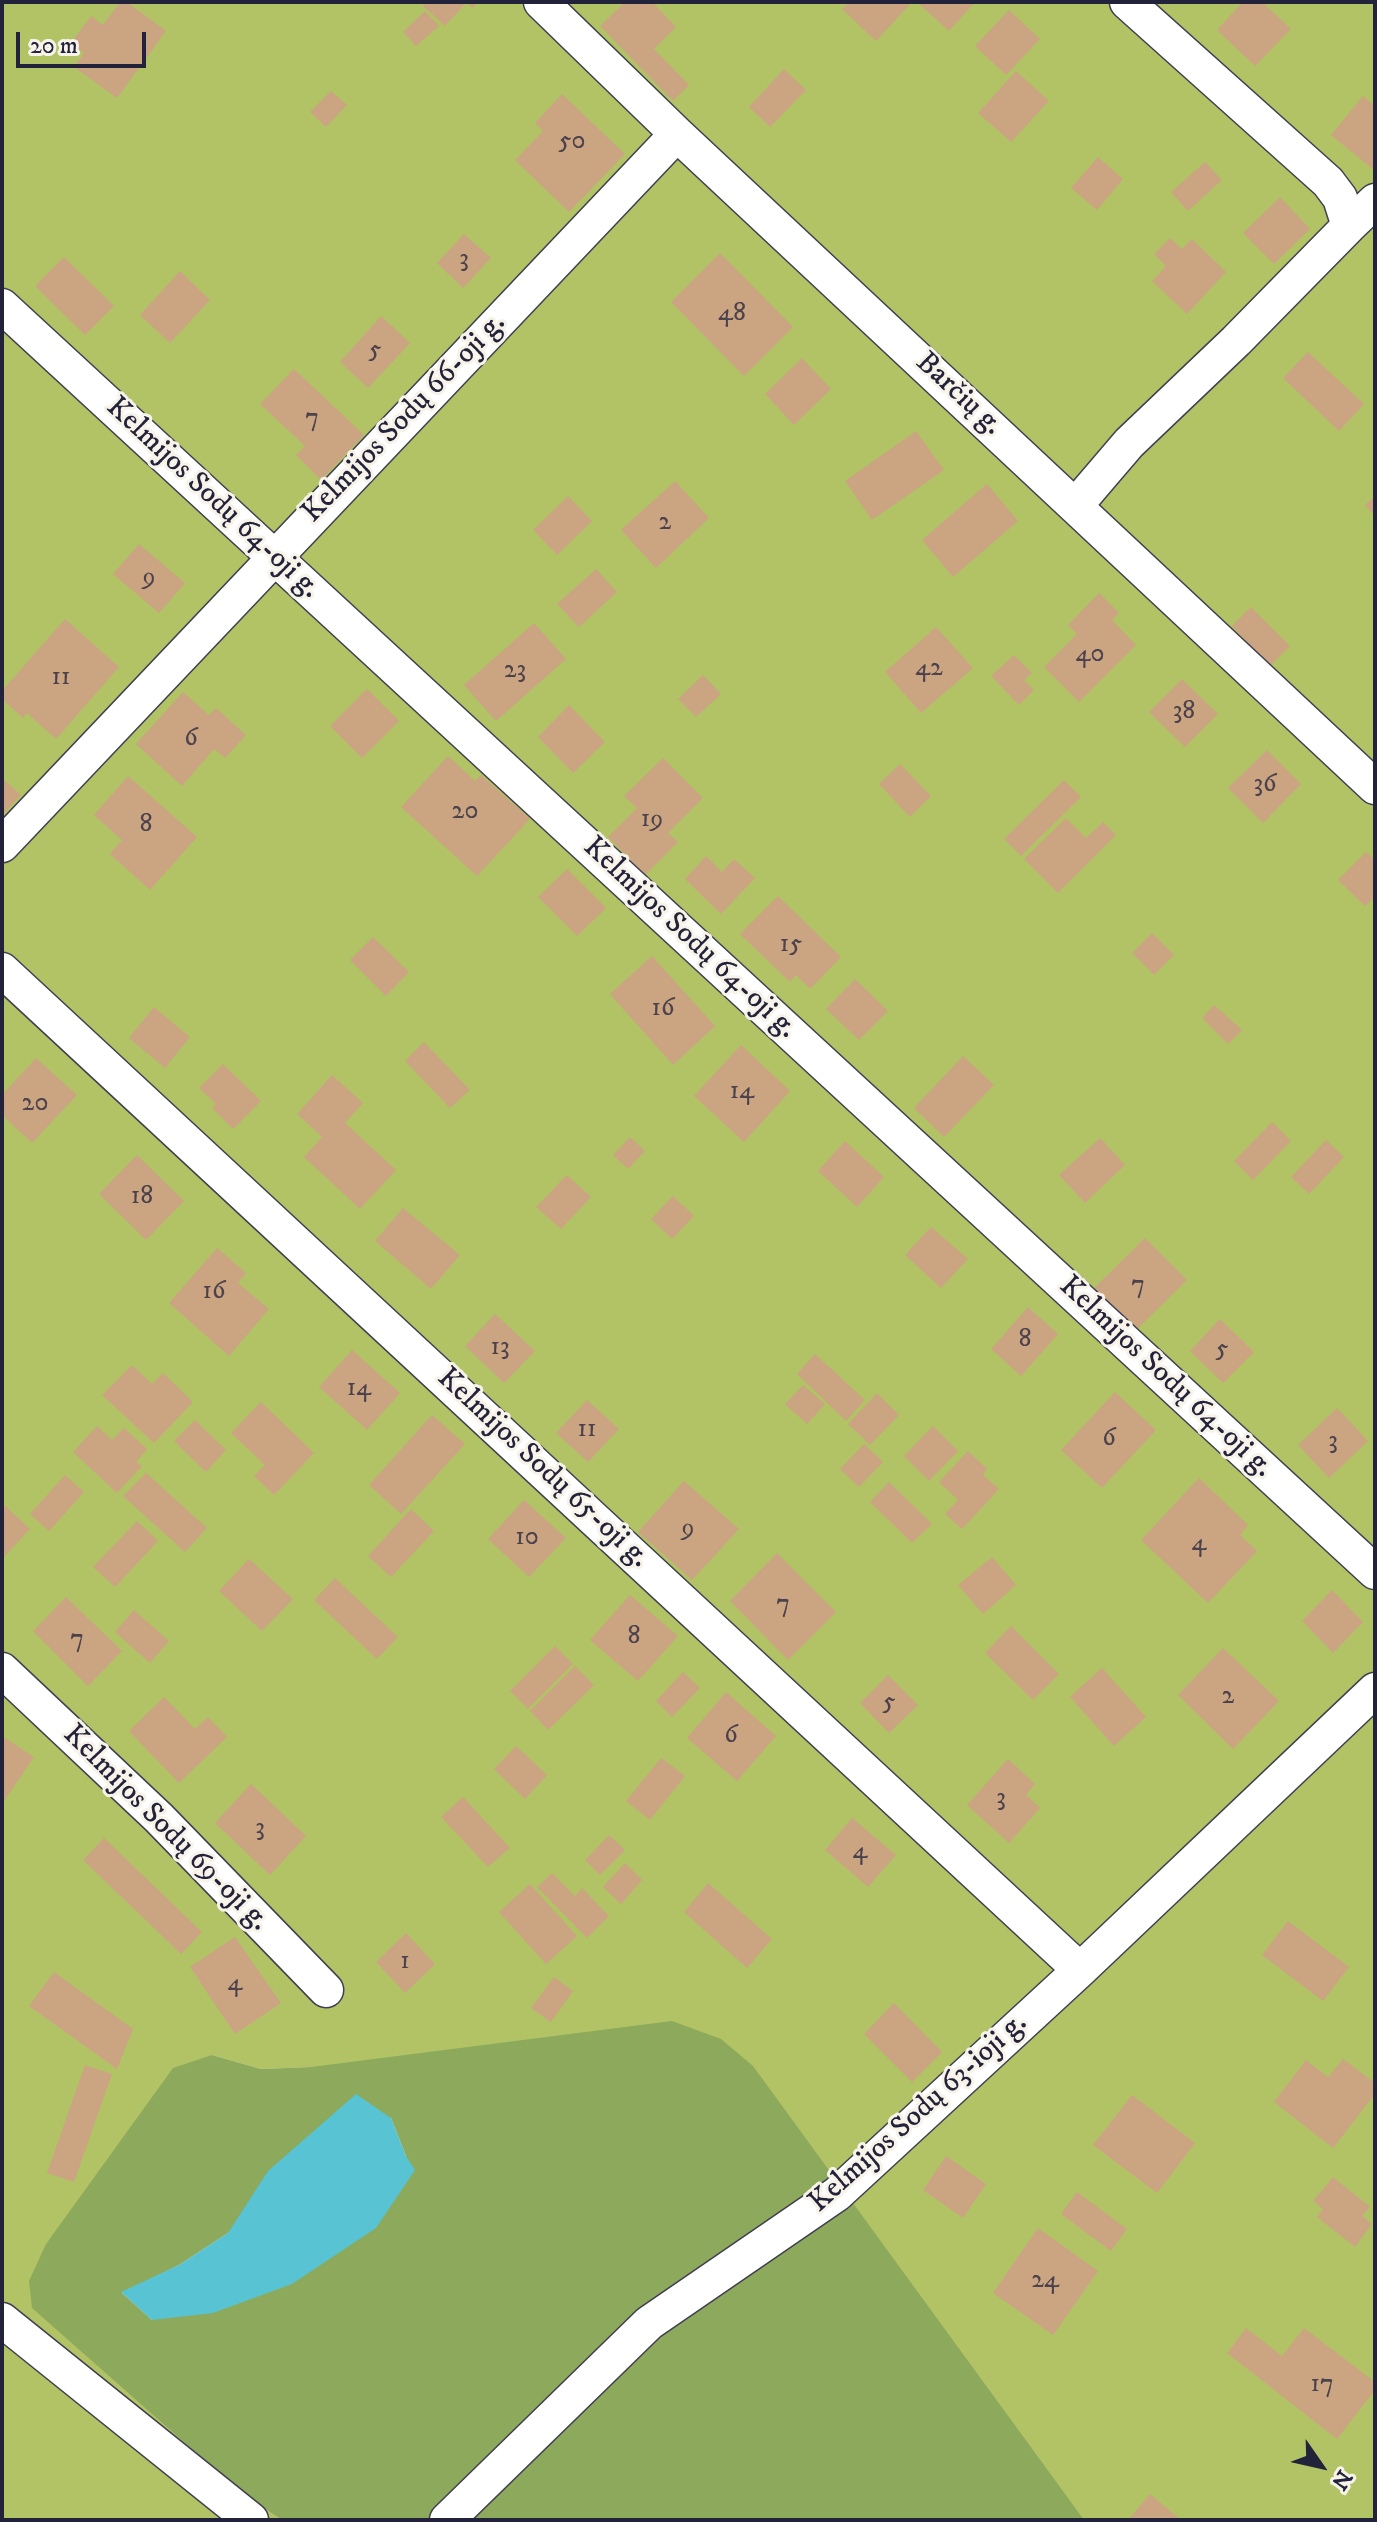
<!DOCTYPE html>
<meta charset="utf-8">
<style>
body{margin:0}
#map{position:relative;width:1377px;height:2522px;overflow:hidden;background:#ece5c8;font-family:"IM FELL DW Pica",serif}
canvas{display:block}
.frame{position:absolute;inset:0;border:4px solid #22223b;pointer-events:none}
.north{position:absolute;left:1281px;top:2426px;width:80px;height:80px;-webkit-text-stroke:6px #f7f3e8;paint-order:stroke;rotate:124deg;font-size:22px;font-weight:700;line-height:32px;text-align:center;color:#22223b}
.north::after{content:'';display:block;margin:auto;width:28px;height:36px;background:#22223b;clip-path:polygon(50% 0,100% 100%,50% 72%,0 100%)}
.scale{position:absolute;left:16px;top:32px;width:130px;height:36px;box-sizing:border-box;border:4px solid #22223b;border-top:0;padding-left:10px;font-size:24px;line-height:28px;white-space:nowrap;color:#22223b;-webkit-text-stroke:6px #f7f3e8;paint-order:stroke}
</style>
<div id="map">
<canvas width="1377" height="2522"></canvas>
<div class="frame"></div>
<div class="north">N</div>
<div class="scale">20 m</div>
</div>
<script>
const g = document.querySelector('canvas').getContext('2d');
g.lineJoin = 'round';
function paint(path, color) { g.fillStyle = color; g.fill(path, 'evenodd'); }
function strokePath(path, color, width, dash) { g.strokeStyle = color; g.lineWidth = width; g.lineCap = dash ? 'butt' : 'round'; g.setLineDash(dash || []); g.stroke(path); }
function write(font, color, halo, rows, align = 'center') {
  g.font = font + ' "IM FELL DW Pica",serif'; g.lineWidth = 6; g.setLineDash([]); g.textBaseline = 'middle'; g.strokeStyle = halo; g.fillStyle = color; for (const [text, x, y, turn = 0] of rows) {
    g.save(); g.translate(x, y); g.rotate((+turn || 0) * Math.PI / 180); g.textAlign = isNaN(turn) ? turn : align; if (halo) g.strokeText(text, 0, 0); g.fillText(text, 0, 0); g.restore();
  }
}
paint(new Path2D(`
 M 2,2 L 1375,2 L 1375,2520 L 1084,2520 L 311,2067 L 261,2069 L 212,2055 L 46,2244 L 245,2496 L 282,2520 L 2,2520 Z`), '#b2c366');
paint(new Path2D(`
 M 672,2021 L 721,2039 L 753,2066 L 1084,2520 L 282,2520 L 245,2496 L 32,2308 L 29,2281 L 46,2244 L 173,2068 L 212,2055 L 261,2069 L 311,2067 ZM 391,2118 L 406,2156 L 152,2320 L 122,2293 L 179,2265 L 228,2233 Z`), '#8da95b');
paint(new Path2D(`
 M 356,2094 L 391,2118 L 406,2156 L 415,2170 L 376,2228 L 292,2284 L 213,2313 L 152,2320 L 121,2292 L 179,2265 L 228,2233 L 268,2171 Z`), '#58c3d2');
paint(new Path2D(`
 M 120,2 L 127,2 L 166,31 L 117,98 L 74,67 L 84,53 L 71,43 L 91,16 L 103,25 Z
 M 426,2 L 478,2 L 473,8 L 467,2 L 445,26 L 423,6 Z
 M 625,2 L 652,2 L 676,27 L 654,49 L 689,85 L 673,101 L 600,26 Z
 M 849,2 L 912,2 L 876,41 L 842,9 Z
 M 917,2 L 975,2 L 949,31 Z
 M 1243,2 L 1262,2 L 1291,29 L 1255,66 L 1217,30 Z
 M 1009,10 L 1040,39 L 1006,75 L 975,46 Z
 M 425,11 L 439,26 L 416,46 L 403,32 Z
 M 784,69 L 806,90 L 770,127 L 749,107 Z
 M 1016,71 L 1049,101 L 1011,142 L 978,113 Z
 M 331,91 L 347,105 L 326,127 L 310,112 Z
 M 562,94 L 625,154 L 569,212 L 515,160 L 543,131 L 535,123 Z
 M 1363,96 L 1375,106 L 1375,171 L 1331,135 Z
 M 1098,157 L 1123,179 L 1097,210 L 1071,188 Z
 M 1205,162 L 1222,180 L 1188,211 L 1171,192 Z
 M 1280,197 L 1310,229 L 1274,264 L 1243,233 Z
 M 464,234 L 491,258 L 463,288 L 437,263 Z
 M 1170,238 L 1182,249 L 1192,239 L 1226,272 L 1187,314 L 1152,281 L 1166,266 L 1154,254 Z
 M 720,253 L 793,327 L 744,376 L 671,302 Z
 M 64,257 L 114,306 L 85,335 L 35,286 Z
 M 180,271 L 210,300 L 170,343 L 140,315 Z
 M 381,316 L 410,343 L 368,388 L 340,362 Z
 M 1308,352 L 1364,404 L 1339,431 L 1283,378 Z
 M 802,358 L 831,389 L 794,425 L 765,394 Z
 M 294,369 L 364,435 L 321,480 L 296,455 L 305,446 L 260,404 Z
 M 916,431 L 944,470 L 872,520 L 845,481 Z
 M 675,481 L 709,518 L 656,568 L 621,530 Z
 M 987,484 L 1018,521 L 953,577 L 922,540 Z
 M 568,496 L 592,521 L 557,555 L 533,530 Z
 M 1375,496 L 1375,516 L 1365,505 Z
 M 139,544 L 185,583 L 159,613 L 113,574 Z
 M 596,569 L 617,592 L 579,627 L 557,604 Z
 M 1099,593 L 1119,613 L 1112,620 L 1136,645 L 1079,702 L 1044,667 L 1077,634 L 1068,625 Z
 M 1251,607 L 1290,646 L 1270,666 L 1232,626 Z
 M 65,619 L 119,667 L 56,739 L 27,713 L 23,718 L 2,699 L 2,691 Z
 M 534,623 L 566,659 L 496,721 L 464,685 Z
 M 936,627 L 973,668 L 921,713 L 885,672 Z
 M 1014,655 L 1032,673 L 1024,680 L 1034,690 L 1019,705 L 991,676 Z
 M 703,675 L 721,694 L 696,717 L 678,699 Z
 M 1182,679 L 1218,714 L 1185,747 L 1149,712 Z
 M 367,689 L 399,721 L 362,758 L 330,726 Z
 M 183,692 L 209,715 L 216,708 L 246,735 L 225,758 L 214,749 L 182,786 L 136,744 Z
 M 569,705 L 605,742 L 573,773 L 538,737 Z
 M 1267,750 L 1301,784 L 1263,823 L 1228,788 Z
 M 448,756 L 475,781 L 481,775 L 530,819 L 477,876 L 401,807 Z
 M 663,758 L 703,798 L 668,833 L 678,842 L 645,875 L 608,837 L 637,808 L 624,796 Z
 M 900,764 L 931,796 L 910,817 L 879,784 Z
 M 128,776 L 197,837 L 150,890 L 110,854 L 122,840 L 94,815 Z
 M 2,778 L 21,795 L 2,815 Z
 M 1064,780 L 1081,797 L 1021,856 L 1004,839 Z
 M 1066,818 L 1086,838 L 1103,822 L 1116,835 L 1058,893 L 1024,859 Z
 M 1366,852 L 1375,860 L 1375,897 L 1365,906 L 1338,880 Z
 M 706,856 L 722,872 L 734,859 L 755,878 L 721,914 L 685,879 Z
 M 567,869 L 606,908 L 577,936 L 538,897 Z
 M 778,896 L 841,957 L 810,989 L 796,975 L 790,982 L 740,934 Z
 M 1152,933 L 1174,955 L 1154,975 L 1132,953 Z
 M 373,937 L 409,972 L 386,996 L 350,960 Z
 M 652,956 L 715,1026 L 673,1065 L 610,994 Z
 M 855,979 L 888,1011 L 859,1040 L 826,1009 Z
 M 1214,1005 L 1242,1030 L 1228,1044 L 1202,1018 Z
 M 154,1007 L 190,1037 L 165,1068 L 129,1038 Z
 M 424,1042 L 470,1090 L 450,1108 L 405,1061 Z
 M 741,1045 L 790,1091 L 744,1142 L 694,1096 Z
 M 963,1056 L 994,1085 L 944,1137 L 914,1108 Z
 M 36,1058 L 77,1095 L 32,1143 L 2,1115 L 2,1095 Z
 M 223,1064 L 261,1101 L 233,1129 L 212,1108 L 216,1104 L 199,1088 Z
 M 332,1075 L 363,1103 L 345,1123 L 396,1170 L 360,1209 L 304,1157 L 322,1137 L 297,1114 Z
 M 1272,1122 L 1291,1141 L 1253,1180 L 1234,1161 Z
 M 630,1137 L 645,1151 L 628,1169 L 613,1155 Z
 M 1100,1138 L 1125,1165 L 1085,1203 L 1059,1175 Z
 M 1326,1140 L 1344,1157 L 1309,1194 L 1291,1177 Z
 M 845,1141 L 884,1177 L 857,1207 L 818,1171 Z
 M 137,1155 L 184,1201 L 146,1240 L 99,1194 Z
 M 567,1175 L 591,1197 L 561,1229 L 536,1207 Z
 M 673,1196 L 694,1216 L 672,1239 L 651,1219 Z
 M 403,1208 L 460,1255 L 431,1289 L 375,1241 Z
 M 931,1227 L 968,1259 L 941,1288 L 905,1255 Z
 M 1145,1238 L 1187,1280 L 1130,1336 L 1088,1294 Z
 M 217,1248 L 246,1273 L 238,1283 L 269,1309 L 229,1356 L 169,1303 Z
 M 1028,1307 L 1058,1334 L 1021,1376 L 991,1349 Z
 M 495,1314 L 535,1351 L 504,1383 L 465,1346 Z
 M 1220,1319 L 1254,1352 L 1223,1383 L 1190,1351 Z
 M 352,1350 L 400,1393 L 367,1430 L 319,1387 Z
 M 815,1354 L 865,1400 L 846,1421 L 797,1374 Z
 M 132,1365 L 152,1384 L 163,1373 L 193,1402 L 154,1443 L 102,1395 Z
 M 803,1385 L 825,1404 L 807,1424 L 785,1404 Z
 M 1115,1392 L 1156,1430 L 1102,1488 L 1061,1450 Z
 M 877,1393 L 899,1415 L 870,1445 L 848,1424 Z
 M 587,1400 L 619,1429 L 588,1462 L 556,1433 Z
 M 261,1402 L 314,1453 L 274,1495 L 254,1476 L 265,1465 L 231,1433 Z
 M 1337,1408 L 1368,1441 L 1329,1478 L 1298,1445 Z
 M 432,1415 L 465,1444 L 401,1514 L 369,1485 Z
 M 195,1420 L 226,1450 L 206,1472 L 174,1441 Z
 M 97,1426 L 112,1440 L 124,1428 L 147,1449 L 136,1462 L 142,1466 L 117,1493 L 73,1452 Z
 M 933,1426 L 958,1451 L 929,1481 L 904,1456 Z
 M 864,1444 L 883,1462 L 859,1487 L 840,1469 Z
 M 968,1451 L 987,1469 L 983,1475 L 999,1489 L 962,1529 L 945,1514 L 958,1500 L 939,1482 Z
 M 146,1473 L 207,1528 L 185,1552 L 123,1496 Z
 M 65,1475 L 84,1492 L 49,1531 L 30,1514 Z
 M 1199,1478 L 1248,1525 L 1240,1535 L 1257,1551 L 1208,1603 L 1141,1540 Z
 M 684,1481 L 739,1529 L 692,1580 L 638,1532 Z
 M 889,1482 L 932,1524 L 912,1543 L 870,1502 Z
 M 524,1500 L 566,1538 L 529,1577 L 488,1539 Z
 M 2,1503 L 30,1529 L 2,1559 Z
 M 411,1509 L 434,1531 L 391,1577 L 368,1556 Z
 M 137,1521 L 158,1541 L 115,1587 L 93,1567 Z
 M 777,1553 L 836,1612 L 788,1660 L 730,1601 Z
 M 992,1557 L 1016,1585 L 983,1614 L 958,1585 Z
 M 249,1559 L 293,1599 L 262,1631 L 219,1591 Z
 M 335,1578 L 398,1637 L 377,1659 L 314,1600 Z
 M 1332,1590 L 1363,1622 L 1333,1653 L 1302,1621 Z
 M 630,1595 L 678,1636 L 638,1681 L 590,1640 Z
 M 66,1597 L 122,1651 L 88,1686 L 33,1631 Z
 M 134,1610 L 169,1641 L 150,1663 L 115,1632 Z
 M 1011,1626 L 1059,1674 L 1033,1700 L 985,1653 Z
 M 555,1646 L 573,1664 L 528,1709 L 510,1691 Z
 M 1223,1648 L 1279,1701 L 1233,1749 L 1178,1695 Z
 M 575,1666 L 594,1685 L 548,1730 L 530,1711 Z
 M 1102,1668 L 1146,1717 L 1114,1746 L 1070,1697 Z
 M 683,1672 L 700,1688 L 672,1717 L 656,1701 Z
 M 888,1675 L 918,1705 L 889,1733 L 860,1703 Z
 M 726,1692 L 776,1736 L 737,1781 L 687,1738 Z
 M 164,1697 L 195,1729 L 208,1717 L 227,1737 L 179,1783 L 129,1731 Z
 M 2,1736 L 34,1757 L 2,1804 Z
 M 516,1746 L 547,1775 L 525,1799 L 494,1769 Z
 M 661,1758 L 685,1776 L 650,1820 L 626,1801 Z
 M 1008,1759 L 1035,1784 L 1026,1795 L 1040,1808 L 1009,1843 L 967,1805 Z
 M 251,1784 L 306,1836 L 270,1875 L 215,1823 Z
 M 463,1797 L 510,1848 L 488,1867 L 441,1817 Z
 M 852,1818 L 896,1855 L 868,1887 L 825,1850 Z
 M 609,1835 L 625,1850 L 600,1875 L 585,1860 Z
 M 104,1838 L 202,1932 L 181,1954 L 83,1860 Z
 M 625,1863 L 642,1880 L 621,1904 L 603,1887 Z
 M 552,1873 L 575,1896 L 582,1888 L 609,1916 L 587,1938 L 537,1887 Z
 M 708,1883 L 772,1939 L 747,1968 L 684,1912 Z
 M 530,1884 L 577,1936 L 546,1964 L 499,1912 Z
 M 1288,1921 L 1349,1967 L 1323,2001 L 1262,1955 Z
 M 406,1933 L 435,1964 L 405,1993 L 376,1962 Z
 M 235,1937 L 281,2003 L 235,2034 L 190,1967 Z
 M 54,1972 L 133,2029 L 117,2069 L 29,2006 Z
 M 554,1977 L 573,1991 L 551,2022 L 531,2008 Z
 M 894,2003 L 942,2052 L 912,2082 L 864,2034 Z
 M 1343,2059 L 1375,2083 L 1375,2094 L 1333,2148 L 1274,2102 L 1306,2060 L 1328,2077 Z
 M 85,2065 L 112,2074 L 74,2182 L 47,2173 Z
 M 1132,2095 L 1195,2143 L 1157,2193 L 1093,2145 Z
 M 946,2156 L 986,2184 L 963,2218 L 923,2190 Z
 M 1333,2177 L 1370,2207 L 1362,2216 L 1372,2224 L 1355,2247 L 1317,2217 L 1323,2209 L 1313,2201 Z
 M 1077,2192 L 1127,2229 L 1111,2251 L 1061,2214 Z
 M 1038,2228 L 1098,2271 L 1053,2335 L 993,2293 Z
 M 1246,2328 L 1282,2356 L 1304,2328 L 1375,2382 L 1375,2390 L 1337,2439 L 1227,2353 Z
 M 1150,2494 L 1181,2520 L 1128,2520 Z`), '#cba481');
const minor = new Path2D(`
 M 541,2 L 677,134 L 1375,787
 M 1127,2 L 1328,182 L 1340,198 L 1349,226 L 1375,201
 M 2,306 L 1375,1572
 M 1076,505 L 1129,443 L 1236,341 L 1349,226
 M 2,845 L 677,134
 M 2,970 L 1080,1970
 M 2,1670 L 159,1818 L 326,1990
 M 2,2320 L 251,2520
 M 447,2520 L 649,2323 L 837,2194 L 1080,1970 L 1375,1690`);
strokePath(minor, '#403f50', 37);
strokePath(minor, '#fff', 34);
write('26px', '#4c424c', null, [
 ["50",572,143],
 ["3",464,261],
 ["48",732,315],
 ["5",375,352],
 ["7",312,420],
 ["2",665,524],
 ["9",149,579],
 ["40",1090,656],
 ["42",929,670],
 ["23",515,672],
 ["11",61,679],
 ["38",1184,713],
 ["6",191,740],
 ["36",1265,786],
 ["20",465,813],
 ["19",652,821],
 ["8",146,826],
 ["15",791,946],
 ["16",663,1010],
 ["14",742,1093],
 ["20",35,1105],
 ["18",142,1198],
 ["7",1138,1287],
 ["16",214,1293],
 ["8",1025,1341],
 ["13",500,1349],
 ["5",1222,1351],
 ["14",359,1390],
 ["11",587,1431],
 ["6",1109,1440],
 ["3",1333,1443],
 ["9",688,1530],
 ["10",527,1539],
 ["4",1199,1545],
 ["7",783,1606],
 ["8",634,1638],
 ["7",77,1641],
 ["2",1228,1698],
 ["5",889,1704],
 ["6",731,1737],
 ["3",1001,1800],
 ["3",260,1830],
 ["4",860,1853],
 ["1",405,1963],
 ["4",235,1985],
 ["24",1045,2282],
 ["17",1322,2386]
]);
write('30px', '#22223b', '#f7f3e8', [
 ["Barčių g.",958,395,43],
 ["Kelmijos Sodų 66-oji g.",405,419,-46],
 ["Kelmijos Sodų 64-oji g.",212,499,43],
 ["Kelmijos Sodų 64-oji g.",689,939,43],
 ["Kelmijos Sodų 64-oji g.",1165,1378,43],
 ["Kelmijos Sodų 65-oji g.",542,1469,43],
 ["Kelmijos Sodų 69-oji g.",165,1829,45],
 ["Kelmijos Sodų 63-ioji g.",919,2114,-42]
]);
</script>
